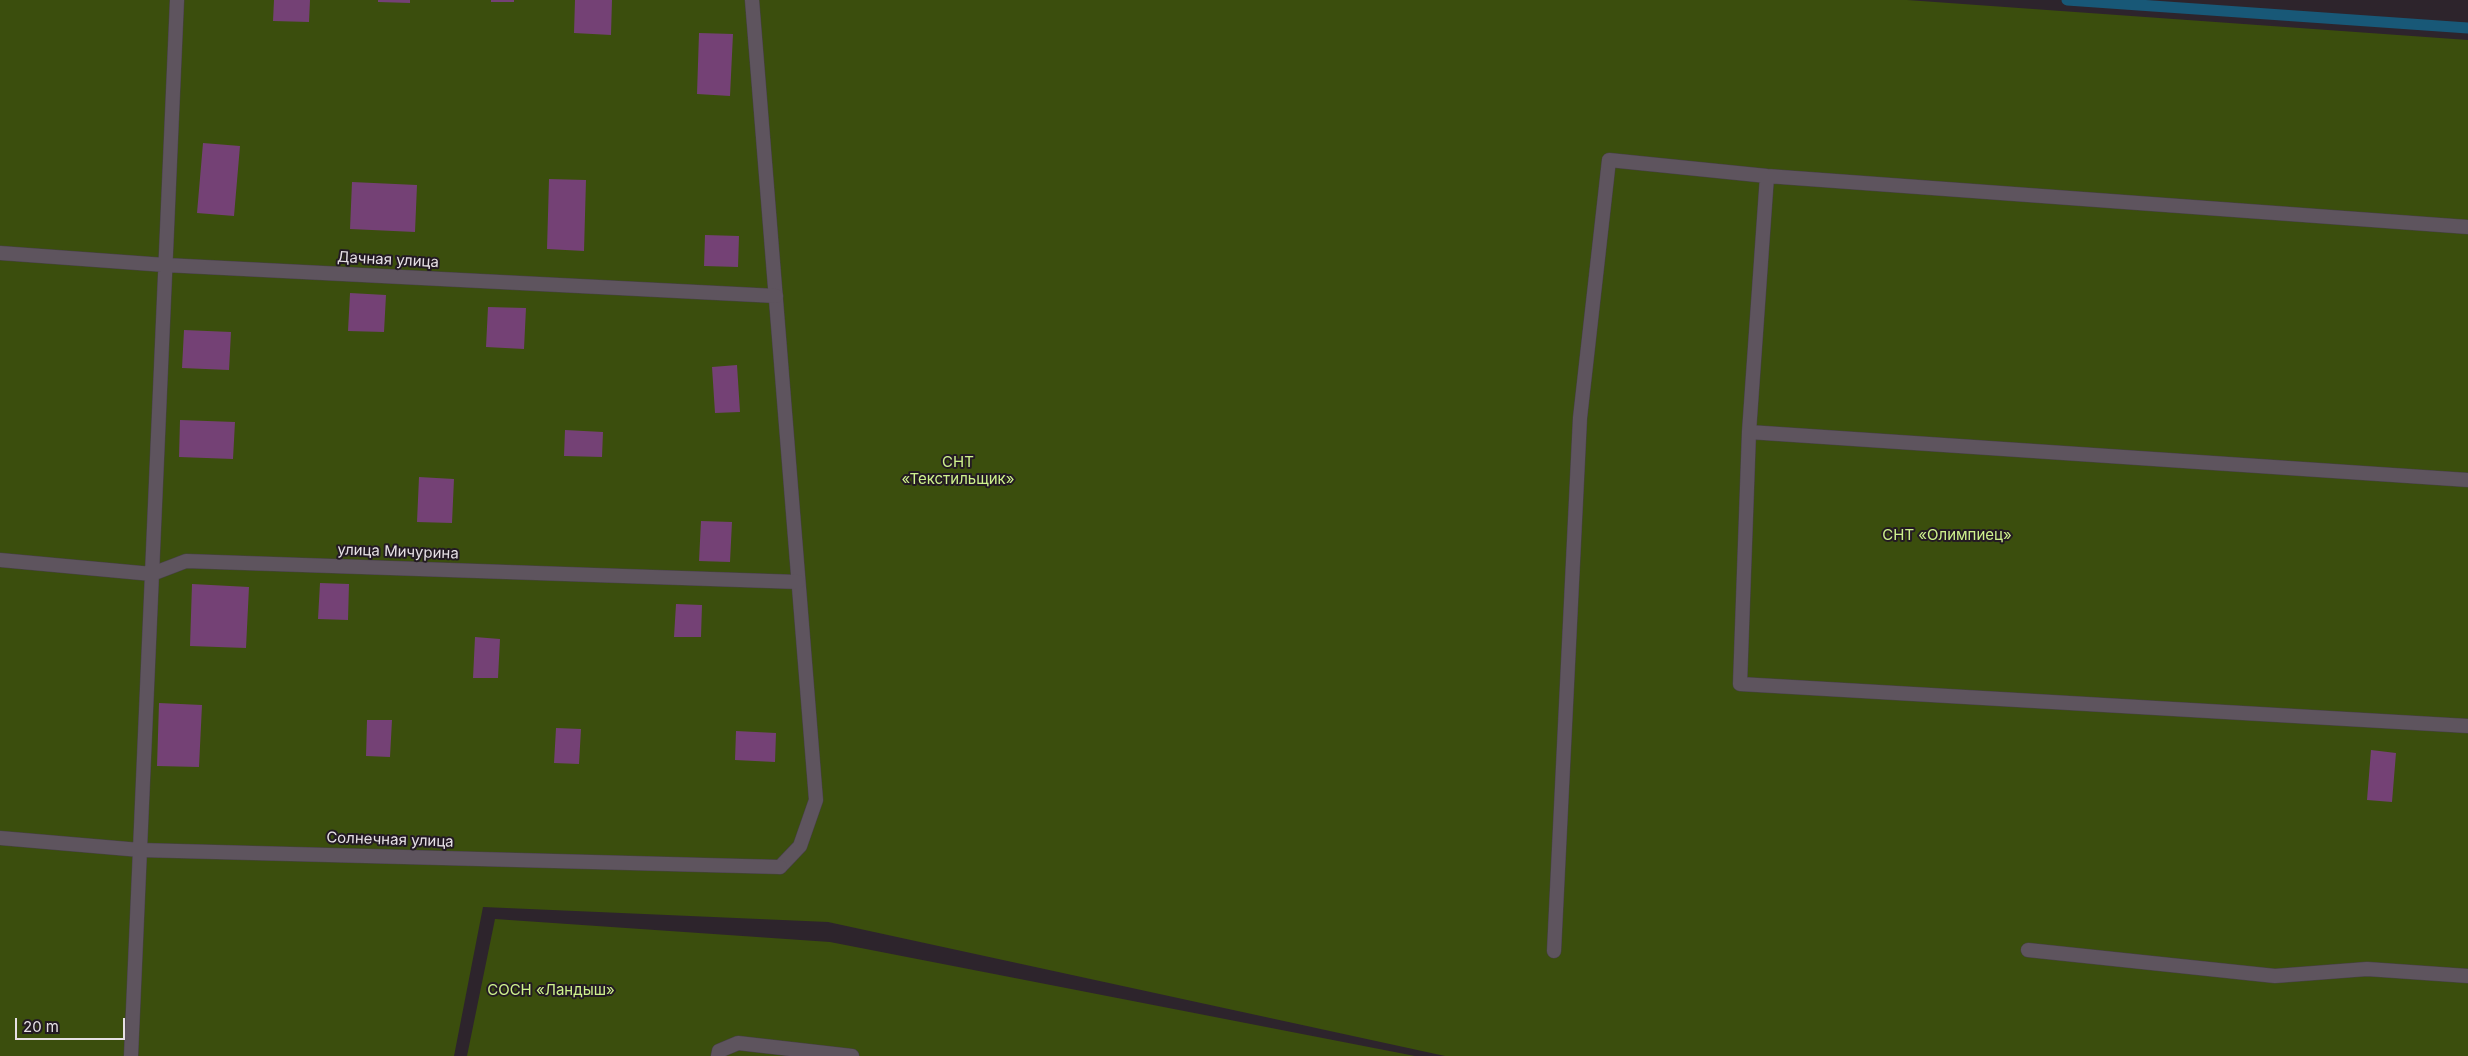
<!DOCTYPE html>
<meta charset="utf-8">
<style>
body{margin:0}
#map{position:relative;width:2468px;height:1056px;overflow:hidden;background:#2d242c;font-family:Inter,sans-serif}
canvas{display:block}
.scale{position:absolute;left:15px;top:1018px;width:110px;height:22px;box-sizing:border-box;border:2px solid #e6e0e5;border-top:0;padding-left:6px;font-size:15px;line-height:18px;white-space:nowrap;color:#e6e0e5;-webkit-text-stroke:4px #231a23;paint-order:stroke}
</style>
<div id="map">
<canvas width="2468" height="1056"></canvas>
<div class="scale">20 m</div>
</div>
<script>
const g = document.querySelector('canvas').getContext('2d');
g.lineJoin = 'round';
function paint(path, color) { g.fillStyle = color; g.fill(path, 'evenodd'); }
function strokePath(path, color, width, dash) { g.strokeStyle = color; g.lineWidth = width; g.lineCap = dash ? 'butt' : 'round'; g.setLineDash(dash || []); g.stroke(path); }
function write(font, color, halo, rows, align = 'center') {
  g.font = font + ' Inter,sans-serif'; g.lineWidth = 4; g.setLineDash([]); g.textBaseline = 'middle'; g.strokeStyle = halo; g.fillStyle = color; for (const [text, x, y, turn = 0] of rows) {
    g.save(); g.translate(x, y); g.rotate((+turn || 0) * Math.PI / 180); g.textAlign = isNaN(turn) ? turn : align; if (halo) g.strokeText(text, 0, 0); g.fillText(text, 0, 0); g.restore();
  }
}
paint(new Path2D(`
 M 0,0 L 1907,0 L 2468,40 L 2468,1056 L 1445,1056 L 828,922 L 483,907 L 454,1056 L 0,1056 Z
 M 495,919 L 830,942 L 1415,1056 L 467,1056 Z`), '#3b4e0d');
strokePath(new Path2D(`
 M 2067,0 L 2468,28`), '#185877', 11);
paint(new Path2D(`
 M 274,0 L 310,0 L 309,22 L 273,21 Z
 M 378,0 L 410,0 L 410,3 L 378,2 Z
 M 491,0 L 514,0 L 514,2 L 491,2 Z
 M 575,0 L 612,0 L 611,35 L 574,33 Z
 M 699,33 L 733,34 L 730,96 L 697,94 Z
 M 203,143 L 240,146 L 234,216 L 197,213 Z
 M 549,179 L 586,180 L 584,251 L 547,249 Z
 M 352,182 L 417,185 L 415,232 L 350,229 Z
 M 705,235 L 739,236 L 738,267 L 704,266 Z
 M 350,293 L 386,295 L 384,332 L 348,331 Z
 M 488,307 L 526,308 L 524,349 L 486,347 Z
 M 184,330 L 231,332 L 229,370 L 182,368 Z
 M 737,365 L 740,412 L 715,413 L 712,367 Z
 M 180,420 L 235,422 L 233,459 L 179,457 Z
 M 565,430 L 603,432 L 602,457 L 564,456 Z
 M 419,477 L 454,479 L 452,523 L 417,522 Z
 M 701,521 L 732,522 L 730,562 L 699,561 Z
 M 320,583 L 349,584 L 348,620 L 318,619 Z
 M 192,584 L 249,587 L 246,648 L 190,646 Z
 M 676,604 L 702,605 L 701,637 L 674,637 Z
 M 475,637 L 500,639 L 498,678 L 473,678 Z
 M 159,703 L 202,705 L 199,767 L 157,766 Z
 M 367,720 L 392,720 L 390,757 L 366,756 Z
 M 556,728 L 581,729 L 579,764 L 554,763 Z
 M 736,731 L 776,733 L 775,762 L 735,760 Z
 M 2371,750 L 2396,753 L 2392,802 L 2367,800 Z`), '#744175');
const service = new Path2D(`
 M 752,0 L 816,800 L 800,846 L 780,867
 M 1749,432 L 1767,176
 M 2468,480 L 1749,432 L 1740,684 L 2468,726
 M 2028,950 L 2275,976 L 2367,969 L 2468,976
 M 1554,951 L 1580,418 L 1609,160 L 1767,176 L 2468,227
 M 718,1056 L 719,1051 L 738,1043 L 852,1056`);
const minor = new Path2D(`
 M 0,253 L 165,265 L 776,296
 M 0,560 L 152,574 L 186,561 L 798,582
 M 0,838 L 140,850 L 780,867
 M 131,1056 L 177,0`);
strokePath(service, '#474047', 15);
strokePath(minor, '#474047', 15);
strokePath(service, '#5e545e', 14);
strokePath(minor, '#5e545e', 14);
write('15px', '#e6e0e5', '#231a23', [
 ["Дачная улица",388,260,3],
 ["улица Мичурина",398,552,2],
 ["Солнечная улица",390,840,2]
]);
write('15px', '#cef18d', '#231a23', [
 ["СНТ",958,462],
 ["«Текстильщик»",958,479],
 ["СНТ «Олимпиец»",1947,535],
 ["СОСН «Ландыш»",551,990]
]);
</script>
